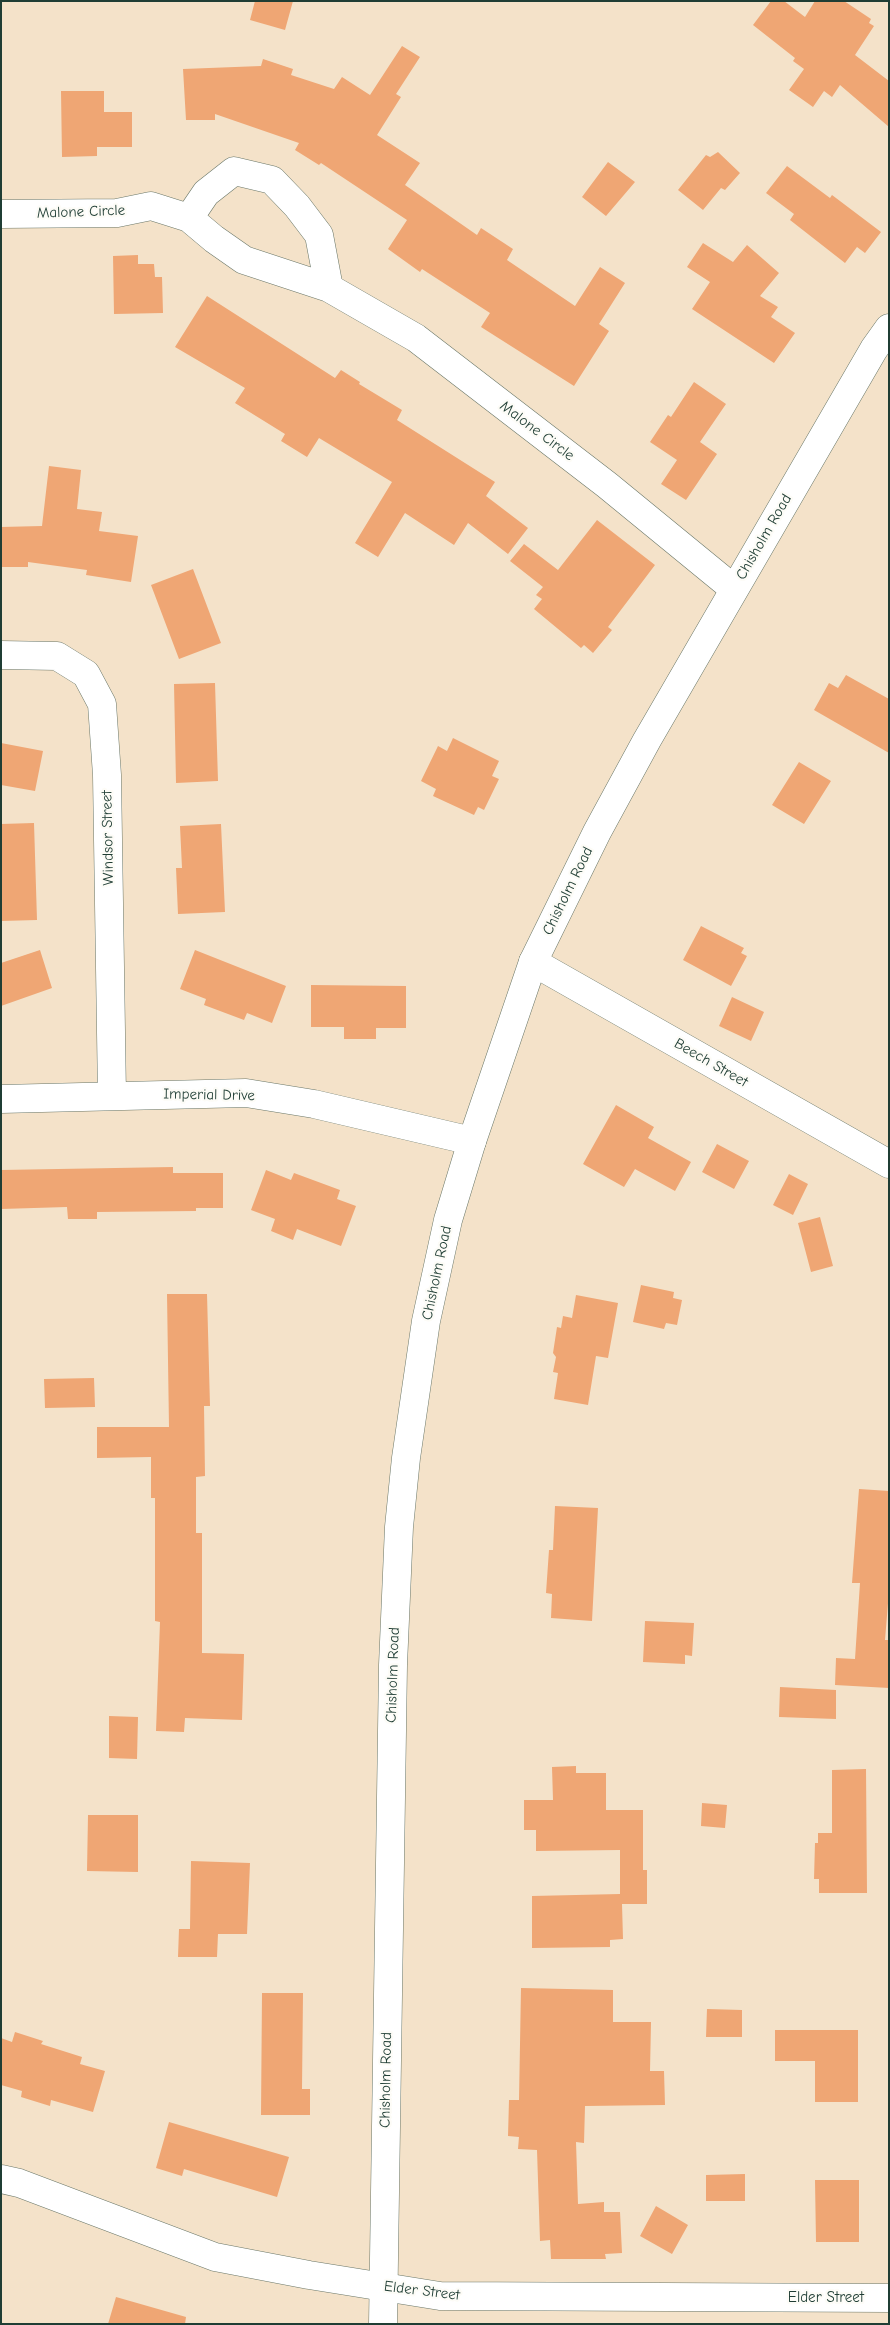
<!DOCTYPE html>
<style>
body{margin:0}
#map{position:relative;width:890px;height:2325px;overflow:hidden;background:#f4e2c9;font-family:"Comic Neue",sans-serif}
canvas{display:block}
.frame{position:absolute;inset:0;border:2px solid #1f3d34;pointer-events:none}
</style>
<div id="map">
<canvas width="890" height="2325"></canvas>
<div class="frame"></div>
</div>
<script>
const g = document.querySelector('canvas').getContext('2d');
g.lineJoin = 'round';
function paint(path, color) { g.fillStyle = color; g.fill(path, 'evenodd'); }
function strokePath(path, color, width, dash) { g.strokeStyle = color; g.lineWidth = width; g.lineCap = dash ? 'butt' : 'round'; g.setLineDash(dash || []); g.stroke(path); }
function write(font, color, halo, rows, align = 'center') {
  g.font = font + ' "Comic Neue",sans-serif'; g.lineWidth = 4.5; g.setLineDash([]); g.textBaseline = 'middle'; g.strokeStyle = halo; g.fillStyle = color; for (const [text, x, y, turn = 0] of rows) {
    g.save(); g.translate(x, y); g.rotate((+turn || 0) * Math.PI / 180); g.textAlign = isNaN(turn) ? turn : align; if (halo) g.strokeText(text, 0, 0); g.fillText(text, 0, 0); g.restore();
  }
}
paint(new Path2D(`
 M 255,1 L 293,1 L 285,30 L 250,20 Z
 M 771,1 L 784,1 L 805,17 L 815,1 L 844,1 L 871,19 L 869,23 L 874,26 L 855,55 L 889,81 L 889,127 L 840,85 L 832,97 L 824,91 L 813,107 L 789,90 L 804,69 L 793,61 L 795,58 L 753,25 Z
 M 402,46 L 420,57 L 396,94 L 401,97 L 377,135 L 420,163 L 405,185 L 477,235 L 481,228 L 513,249 L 507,260 L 575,306 L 600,267 L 625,283 L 599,324 L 609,331 L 574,386 L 481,327 L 490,313 L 422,269 L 420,272 L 388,249 L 407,220 L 321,163 L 319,165 L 295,150 L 299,143 L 215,114 L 215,120 L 186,120 L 183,69 L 261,66 L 263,59 L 293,69 L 291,75 L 334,89 L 342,77 L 370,95 Z
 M 61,91 L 104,91 L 104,112 L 132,112 L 132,147 L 97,147 L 97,156 L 62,157 Z
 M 718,152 L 740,173 L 725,190 L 721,188 L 703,210 L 678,190 L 706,155 L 710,157 Z
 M 608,162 L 635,182 L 606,216 L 582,197 Z
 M 787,166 L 830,198 L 832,195 L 881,232 L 865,253 L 857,247 L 845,263 L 790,220 L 794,214 L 766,193 Z
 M 703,243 L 733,262 L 747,245 L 779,273 L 760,296 L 778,307 L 771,317 L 795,333 L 774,363 L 692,309 L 710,282 L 687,267 Z
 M 138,255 L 138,264 L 154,264 L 155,277 L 162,277 L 163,313 L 114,314 L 113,256 Z
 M 207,296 L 335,378 L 341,370 L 360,382 L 359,384 L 402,410 L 397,420 L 495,482 L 486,496 L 528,528 L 508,554 L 468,523 L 454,545 L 405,513 L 378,557 L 355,543 L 392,482 L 319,438 L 307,457 L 281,441 L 285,434 L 235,403 L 245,388 L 175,347 Z
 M 694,382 L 726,404 L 700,442 L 717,454 L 686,500 L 661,484 L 677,460 L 650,442 L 668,415 L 671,417 Z
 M 49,466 L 81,470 L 77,509 L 102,512 L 99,531 L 138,536 L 131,582 L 86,575 L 87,570 L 28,562 L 28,567 L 1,567 L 1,527 L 42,526 Z
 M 597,520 L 655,565 L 608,627 L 612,630 L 593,653 L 584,645 L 581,648 L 534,609 L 542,599 L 536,595 L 543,587 L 510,561 L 524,544 L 558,570 Z
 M 193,569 L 221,643 L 179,659 L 151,585 Z
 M 846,675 L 889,699 L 889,753 L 814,710 L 829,683 L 838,688 Z
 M 215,683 L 218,781 L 176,783 L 174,684 Z
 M 453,738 L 499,761 L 492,776 L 499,779 L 484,810 L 478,807 L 474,815 L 433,796 L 436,789 L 421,781 L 438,746 L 447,751 Z
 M 1,743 L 43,751 L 35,791 L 1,785 Z
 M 799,762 L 831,781 L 804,824 L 772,805 Z
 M 34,823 L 37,920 L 1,921 L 1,824 Z
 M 221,824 L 225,912 L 178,914 L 176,868 L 182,868 L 180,826 Z
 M 701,926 L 744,948 L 741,953 L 747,956 L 731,986 L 683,960 Z
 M 40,950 L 52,988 L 1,1006 L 1,963 Z
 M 195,950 L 286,986 L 272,1023 L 247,1013 L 244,1020 L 204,1005 L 206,999 L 180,989 Z
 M 311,985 L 406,986 L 406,1028 L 376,1028 L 376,1039 L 344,1039 L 344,1027 L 311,1027 Z
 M 732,997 L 764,1012 L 751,1041 L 719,1026 Z
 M 616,1105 L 654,1127 L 648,1138 L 691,1162 L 675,1191 L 635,1169 L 624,1187 L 583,1164 Z
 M 717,1144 L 749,1161 L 734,1189 L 702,1172 Z
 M 173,1167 L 173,1173 L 223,1173 L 223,1208 L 196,1208 L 196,1211 L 97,1212 L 97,1219 L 68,1219 L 67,1207 L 1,1209 L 1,1170 Z
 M 266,1170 L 291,1180 L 294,1173 L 340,1190 L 337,1199 L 356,1206 L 341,1246 L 297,1229 L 293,1240 L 271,1231 L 275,1219 L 251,1210 Z
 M 789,1174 L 808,1184 L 793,1215 L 773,1205 Z
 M 820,1217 L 833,1266 L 811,1272 L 798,1223 Z
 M 641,1285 L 674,1292 L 673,1298 L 682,1300 L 677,1325 L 666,1323 L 664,1329 L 633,1322 Z
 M 167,1294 L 207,1294 L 210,1406 L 204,1406 L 205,1476 L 196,1477 L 196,1533 L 202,1533 L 202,1653 L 244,1654 L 242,1720 L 185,1718 L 184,1732 L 156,1731 L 160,1622 L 155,1621 L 155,1498 L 151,1498 L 151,1457 L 97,1458 L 97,1427 L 169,1427 Z
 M 576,1295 L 618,1303 L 608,1358 L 596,1356 L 588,1405 L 554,1399 L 558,1373 L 553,1372 L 556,1357 L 553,1353 L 557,1327 L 561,1328 L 563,1316 L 572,1318 Z
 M 94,1378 L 95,1407 L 45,1408 L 44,1379 Z
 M 859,1489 L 889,1491 L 889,1591 L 885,1640 L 889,1640 L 889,1688 L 835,1685 L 836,1658 L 855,1659 L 860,1583 L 852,1583 Z
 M 555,1506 L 598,1508 L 592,1621 L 551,1618 L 552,1594 L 546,1593 L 549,1550 L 553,1550 Z
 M 645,1621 L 694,1623 L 692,1656 L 685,1655 L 685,1664 L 643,1662 Z
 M 780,1687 L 836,1690 L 836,1719 L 779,1717 Z
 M 109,1716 L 138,1717 L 137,1759 L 109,1758 Z
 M 576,1766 L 576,1773 L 606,1773 L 606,1810 L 643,1810 L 643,1870 L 647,1870 L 647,1904 L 622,1904 L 623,1939 L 610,1940 L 610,1947 L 532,1948 L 532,1896 L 620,1894 L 620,1850 L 536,1851 L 536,1830 L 524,1830 L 524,1800 L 553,1800 L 552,1767 Z
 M 866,1769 L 867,1893 L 819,1893 L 819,1879 L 814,1879 L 815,1843 L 818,1843 L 818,1833 L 832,1833 L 832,1770 Z
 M 702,1803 L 727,1805 L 725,1828 L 701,1826 Z
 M 88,1815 L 138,1815 L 138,1872 L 87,1871 Z
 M 191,1861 L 250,1863 L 247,1934 L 218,1934 L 217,1957 L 178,1957 L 179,1929 L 190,1929 Z
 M 521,1988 L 613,1990 L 613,2022 L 651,2022 L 650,2071 L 664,2071 L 665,2105 L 585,2106 L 584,2143 L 576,2142 L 578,2204 L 604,2202 L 604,2212 L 620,2212 L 622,2253 L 605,2254 L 606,2259 L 551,2259 L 550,2240 L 540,2241 L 537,2150 L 518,2149 L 519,2137 L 508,2136 L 509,2100 L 519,2100 Z
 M 262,1993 L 303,1993 L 302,2089 L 310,2089 L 310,2115 L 261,2115 Z
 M 707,2009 L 742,2010 L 742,2037 L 706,2037 Z
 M 775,2030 L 858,2030 L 858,2102 L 815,2102 L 815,2061 L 775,2061 Z
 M 15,2032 L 43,2041 L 41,2044 L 82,2057 L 80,2064 L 105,2071 L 93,2112 L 51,2100 L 50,2106 L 21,2097 L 22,2091 L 1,2085 L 1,2038 L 12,2042 Z
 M 169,2122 L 289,2157 L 277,2197 L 184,2169 L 182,2176 L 156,2168 Z
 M 745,2174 L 745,2201 L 706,2201 L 706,2175 Z
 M 815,2180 L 859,2180 L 859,2242 L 816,2242 Z
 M 656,2206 L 688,2225 L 672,2254 L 640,2236 Z
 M 116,2297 L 186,2317 L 185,2324 L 108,2324 Z`), '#efa674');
const minor = new Path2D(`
 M 1,214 L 117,213 L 151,206 L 189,218 L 214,239 L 244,260 L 329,288
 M 189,218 L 206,193 L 234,171 L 272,180 L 297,206 L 319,235 L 329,288 L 416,338 L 607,485 L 734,589
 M 1,655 L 57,656 L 86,674 L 102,704 L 107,775 L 112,1096
 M 533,962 L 889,1164
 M 1,1099 L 246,1093 L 314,1104 L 472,1141
 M 1,2179 L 19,2183 L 215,2257 L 309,2275 L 440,2296 L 889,2298`);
const major = new Path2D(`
 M 383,2324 L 393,1665 L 399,1527 L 406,1458 L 426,1321 L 448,1220 L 472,1141 L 533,962 L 597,832 L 647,740 L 874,349 L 889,328`);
strokePath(minor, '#6a7768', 29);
strokePath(major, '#6a7768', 29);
strokePath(minor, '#fff', 28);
strokePath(major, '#fff', 28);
write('15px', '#1f3d34', '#fdfcf7', [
 ["Malone Circle",81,212,-2],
 ["Malone Circle",537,431,37],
 ["Chisholm Road",764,537,-60],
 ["Windsor Street",108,838,-91],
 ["Chisholm Road",568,891,-64],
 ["Beech Street",711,1063,30],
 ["Imperial Drive",209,1095,1],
 ["Chisholm Road",437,1273,-78],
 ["Chisholm Road",393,1675,-88],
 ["Chisholm Road",386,2080,-89],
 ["Elder Street",422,2291,7],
 ["Elder Street",826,2298]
]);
</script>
